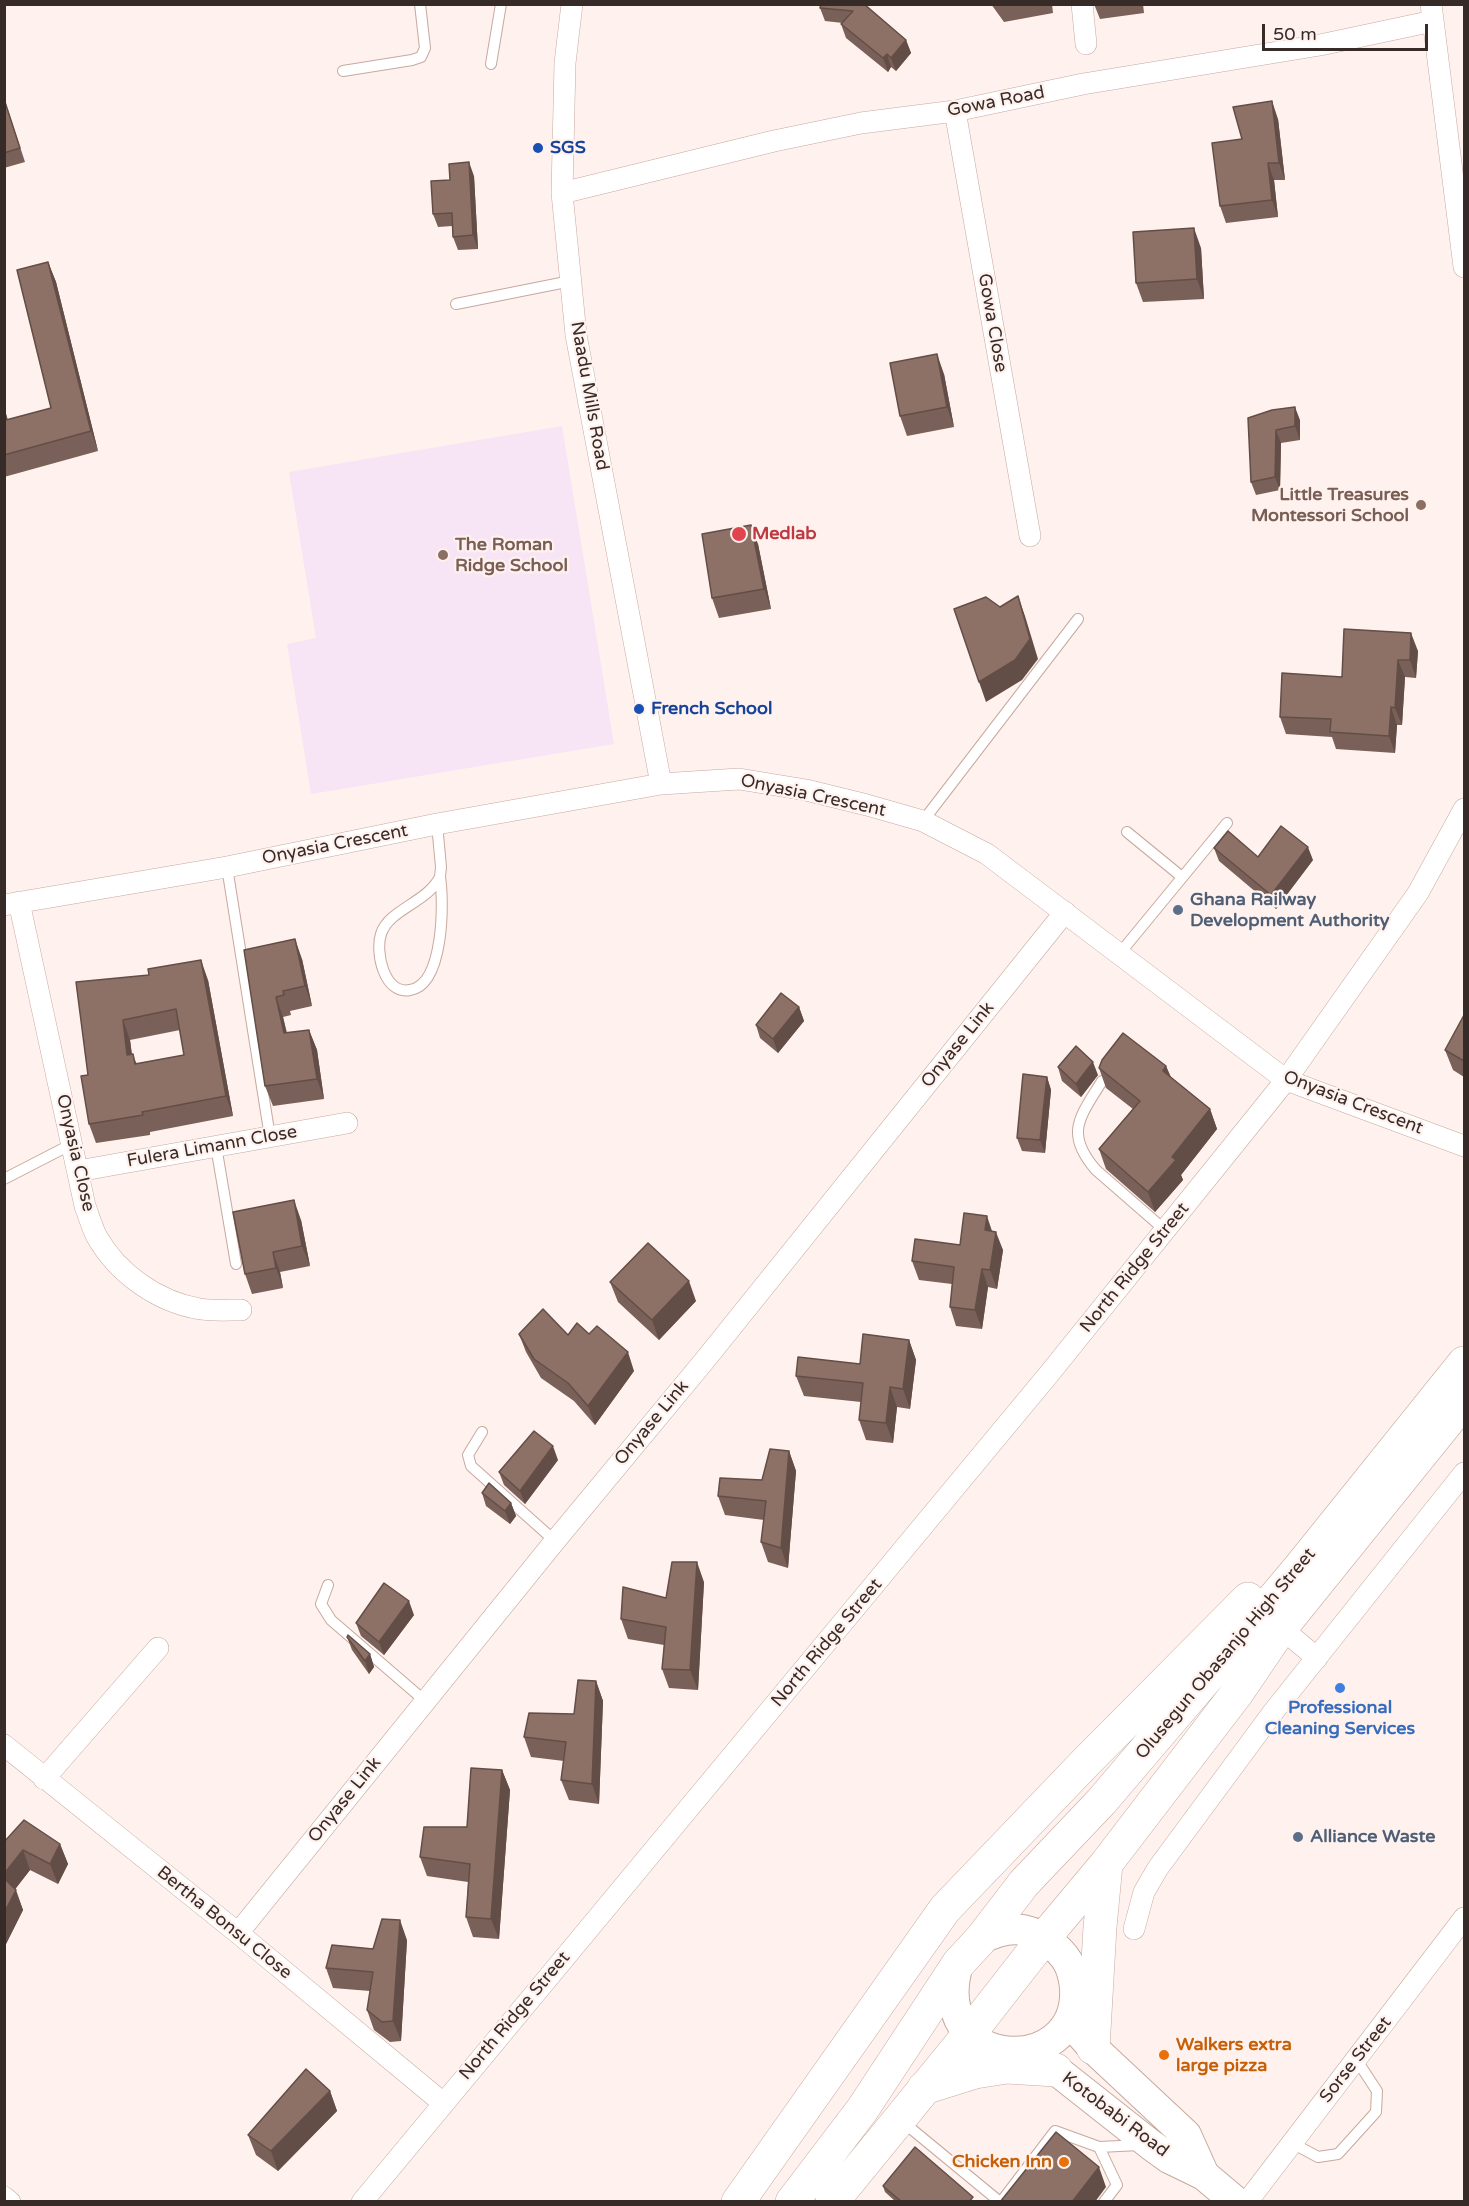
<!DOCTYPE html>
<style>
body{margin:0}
#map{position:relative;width:1469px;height:2206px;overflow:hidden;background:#fff1ed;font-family:"Varela Round",sans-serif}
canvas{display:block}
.frame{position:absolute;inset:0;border:6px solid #372b27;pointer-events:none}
.scale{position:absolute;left:1262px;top:24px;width:166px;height:27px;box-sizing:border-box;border:3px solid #372b27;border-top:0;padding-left:8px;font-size:18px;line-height:21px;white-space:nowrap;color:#372b27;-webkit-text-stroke:4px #fff1ed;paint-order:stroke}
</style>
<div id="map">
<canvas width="1469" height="2206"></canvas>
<div class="frame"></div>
<div class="scale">50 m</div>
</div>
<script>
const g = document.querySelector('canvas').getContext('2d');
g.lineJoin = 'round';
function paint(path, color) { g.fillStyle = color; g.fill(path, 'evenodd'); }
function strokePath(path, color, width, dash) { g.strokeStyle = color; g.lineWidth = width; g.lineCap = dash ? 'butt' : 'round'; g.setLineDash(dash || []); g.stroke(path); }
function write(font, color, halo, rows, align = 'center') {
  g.font = font + ' "Varela Round",sans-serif'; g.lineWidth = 4.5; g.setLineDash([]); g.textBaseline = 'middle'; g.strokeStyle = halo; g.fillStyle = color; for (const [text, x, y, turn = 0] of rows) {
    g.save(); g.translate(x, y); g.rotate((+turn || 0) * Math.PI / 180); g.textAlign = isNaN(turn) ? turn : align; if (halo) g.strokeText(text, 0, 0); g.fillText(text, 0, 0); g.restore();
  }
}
paint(new Path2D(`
 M 562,426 L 614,744 L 311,794 L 287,644 L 316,638 L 289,472 Z`), '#f7e4f5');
const lane = new Path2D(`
 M 491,64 L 501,4
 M 343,71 L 412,60 L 421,57 L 425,48 L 420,4
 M 456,304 L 571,281
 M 923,821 L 1078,619
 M 437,824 L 441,867 L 440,877
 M 1127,832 L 1182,877
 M 227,867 L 270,1137
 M 440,877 C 444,902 444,985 410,990 C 384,995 375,952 381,934 C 389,909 427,903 440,877 Z
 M 1120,953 L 1227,823
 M 1102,1081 C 1080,1117 1064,1133 1096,1170 L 1166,1231
 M 216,1146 L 236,1264
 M 4,1179 L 72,1144
 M 482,1432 L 468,1455 L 471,1466 L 555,1541
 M 328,1585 L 321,1604 L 331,1620 L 425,1701
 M 903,2122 L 1000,2202
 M 1292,2143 L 1318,2157 L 1338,2154 L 1376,2112 L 1377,2091 L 1356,2059
 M 1099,2147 L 1117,2185 L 1104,2202
 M 1001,2202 L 1055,2131 L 1099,2147 L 1140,2145`);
const street = new Path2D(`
 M 572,4 L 565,63 L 562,193 L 576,335 L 661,784
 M 1082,4 L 1086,44
 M 1431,4 L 1464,267
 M 955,111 L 1030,536
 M 562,193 L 774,141 L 861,123 L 955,111 L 1083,84 L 1320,45 L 1433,21
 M 19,902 L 85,1206 C 89,1216 92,1228 97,1237 C 118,1274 158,1302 200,1309 C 213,1311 228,1310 241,1310
 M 4,905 L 227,867 L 437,824 L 661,784 L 739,779 L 806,790 L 867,805 L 923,821 L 987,854 L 1286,1080 L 1464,1146
 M 78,1171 L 347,1123
 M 1281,1628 L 1317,1658
 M 4,1745 L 238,1933 L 443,2103
 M 44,1779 L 158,1648
 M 1134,1929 L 1144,1892 L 1158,1868 L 1274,1711 L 1464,1473
 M 238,1933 L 555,1541 L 705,1360 L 1065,912
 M 4,2197 L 10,2202
 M 362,2202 L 1049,1374 L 1286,1080 L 1418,893 L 1464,809
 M 1247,2202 L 1464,1918`);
const secondary = new Path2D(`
 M 958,1964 C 926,2074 1081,2079 1075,1988 C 1073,1966 1066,1955 1049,1942 C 1026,1925 1006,1926 981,1939
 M 1077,2030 L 1093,2048 L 1186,2135 L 1204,2175
 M 1035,2059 L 1056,2070 L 1151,2145 L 1169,2158 L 1204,2175 L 1236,2202`);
const primary = new Path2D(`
 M 1093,2048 L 1100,1927 L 1106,1864
 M 924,2088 L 975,2072 L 1007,2067 L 1056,2070
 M 738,2202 L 945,1909 L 1085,1763 L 1248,1599
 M 792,2202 L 862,2110 L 958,1964 L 981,1939 L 1024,1883 L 1101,1802 L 1216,1667 L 1300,1567 L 1464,1363
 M 832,2202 L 969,2034 L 1044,1938 L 1106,1864 L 1237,1693 L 1281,1628 L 1464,1401`);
strokePath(lane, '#c7a99e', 12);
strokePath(street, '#c7a99e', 22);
strokePath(secondary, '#c7a99e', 32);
strokePath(primary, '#c7a99e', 34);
strokePath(lane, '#fff', 10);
strokePath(street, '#fff', 21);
strokePath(secondary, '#fff', 30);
strokePath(primary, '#fff', 33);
paint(new Path2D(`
 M 864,4 L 906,40 L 911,53 L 896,71 L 891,67 L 888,72 L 846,38 L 841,24 L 843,23 L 825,21 L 820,8 Z
 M 991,4 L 1052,4 L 1053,13 L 1004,22 Z
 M 1094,4 L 1143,4 L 1144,13 L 1100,19 Z
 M 4,98 L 25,162 L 4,168 Z
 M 1278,119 L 1285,180 L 1274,180 L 1278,217 L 1226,223 L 1220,206 L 1242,139 Z
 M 474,176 L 478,249 L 458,250 L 453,237 L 452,226 L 438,227 L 433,214 L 450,180 Z
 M 1201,248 L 1204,299 L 1143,302 L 1136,283 Z
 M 48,262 L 56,282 L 98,451 L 4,477 L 4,407 L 8,420 L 51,408 Z
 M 944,374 L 954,427 L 907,436 L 900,416 Z
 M 1248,418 L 1300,420 L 1300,440 L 1281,443 L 1280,490 L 1256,495 L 1251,482 Z
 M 758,544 L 771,609 L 719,618 L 712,598 Z
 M 1418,651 L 1416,678 L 1405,677 L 1402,725 L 1397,725 L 1395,753 L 1336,749 L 1332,737 L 1286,734 L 1280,717 L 1342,677 Z
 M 1214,848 L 1258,857 L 1313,860 L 1276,909 L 1219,861 Z
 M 244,950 L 302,959 L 312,1006 L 290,1011 L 291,1015 L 283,1017 L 287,1033 L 309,1030 L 317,1050 L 324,1099 L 273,1106 L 265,1086 Z
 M 208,980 L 233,1116 L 150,1132 L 150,1135 L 96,1143 L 89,1124 L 88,1075 L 76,982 ZM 180,1030 L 184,1055 L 137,1064 L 132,1054 L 130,1040 Z
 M 799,1007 L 804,1021 L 778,1053 L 760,1038 L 756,1025 Z
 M 1464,1015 L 1464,1077 L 1453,1070 L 1445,1050 Z
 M 1166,1066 L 1171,1077 L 1210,1109 L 1217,1129 L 1181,1175 L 1183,1180 L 1155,1212 L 1106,1169 L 1099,1149 L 1133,1109 L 1106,1088 L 1099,1068 Z
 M 1058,1067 L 1098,1075 L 1081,1097 L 1062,1081 Z
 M 1047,1077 L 1051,1090 L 1045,1153 L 1022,1151 L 1017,1138 Z
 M 301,1220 L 310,1266 L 280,1272 L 283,1288 L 252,1294 L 245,1274 Z
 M 992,1231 L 1003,1250 L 997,1289 L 988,1287 L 982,1329 L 956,1326 L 950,1307 L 952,1284 L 919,1280 L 912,1261 L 960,1245 Z
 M 610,1282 L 696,1301 L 659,1340 L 618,1302 Z
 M 519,1334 L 568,1335 L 634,1371 L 595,1425 L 574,1401 L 541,1378 L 526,1352 Z
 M 909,1340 L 916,1360 L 910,1409 L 897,1407 L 893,1443 L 866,1440 L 859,1420 L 861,1402 L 804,1396 L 796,1376 L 860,1364 Z
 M 789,1451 L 796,1471 L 788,1568 L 768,1562 L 761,1542 L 764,1520 L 725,1515 L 718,1496 L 762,1480 Z
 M 558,1460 L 525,1504 L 504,1485 L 499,1472 Z
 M 482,1493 L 511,1503 L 516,1516 L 510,1524 L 486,1506 Z
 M 704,1582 L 698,1690 L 669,1688 L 662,1669 L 664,1645 L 628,1639 L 621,1619 L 666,1598 Z
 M 414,1615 L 384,1655 L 361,1636 L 356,1623 Z
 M 347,1637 L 370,1654 L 374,1667 L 369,1674 L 352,1650 Z
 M 596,1681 L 603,1701 L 599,1804 L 569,1800 L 561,1780 L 564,1761 L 531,1757 L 524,1737 L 574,1714 Z
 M 502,1770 L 510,1790 L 499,1939 L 473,1937 L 466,1917 L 468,1882 L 427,1876 L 420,1857 L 467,1827 Z
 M 4,1842 L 60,1844 L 68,1864 L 58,1884 L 30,1870 L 15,1889 L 23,1910 L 4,1948 Z
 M 407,1940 L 401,2041 L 390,2042 L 374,2030 L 367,2010 L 370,1991 L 333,1988 L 326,1968 L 373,1949 Z
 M 330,2091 L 337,2111 L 278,2171 L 256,2155 L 248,2135 Z
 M 883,2186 L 975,2202 L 896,2202 L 885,2192 Z`), '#796058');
paint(new Path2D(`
 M 906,40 L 911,53 L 896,71 L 891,58 Z
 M 887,54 L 891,67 L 888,72 L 883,58 Z
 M 1272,101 L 1278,119 L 1285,180 L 1279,163 Z
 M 469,162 L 474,176 L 478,249 L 473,235 Z
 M 1268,163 L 1274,180 L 1278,217 L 1272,200 Z
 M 1194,228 L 1201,248 L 1204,299 L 1197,279 Z
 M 48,262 L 56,282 L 98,451 L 91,431 Z
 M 937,354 L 944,374 L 954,427 L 947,407 Z
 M 4,407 L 13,440 L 4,416 Z
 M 1295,407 L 1300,420 L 1300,440 L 1295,426 Z
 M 1276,430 L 1281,443 L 1280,490 L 1275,477 Z
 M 751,525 L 758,544 L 771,609 L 764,589 Z
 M 1018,596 L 1025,616 L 1038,659 L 1022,680 L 986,702 L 979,682 Z
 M 1411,633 L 1418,651 L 1416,678 L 1410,660 Z
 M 1398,660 L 1405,677 L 1402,725 L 1395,708 Z
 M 1391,707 L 1397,725 L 1395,753 L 1389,736 Z
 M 1308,847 L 1313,860 L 1276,909 L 1271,895 Z
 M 295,939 L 302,959 L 312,1006 L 305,986 Z
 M 201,960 L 208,980 L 233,1116 L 226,1096 Z
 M 276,997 L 283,1017 L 291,1053 L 284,1033 Z
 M 799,1007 L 804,1021 L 778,1053 L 773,1039 Z
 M 123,1020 L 130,1040 L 134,1074 L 127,1055 Z
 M 309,1030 L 317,1050 L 324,1099 L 317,1079 Z
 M 1093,1062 L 1098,1075 L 1081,1097 L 1076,1084 Z
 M 1166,1066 L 1174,1086 L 1163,1071 Z
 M 1047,1077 L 1051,1090 L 1045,1153 L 1040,1140 Z
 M 1210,1109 L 1217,1129 L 1181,1175 L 1183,1180 L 1155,1212 L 1148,1192 L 1172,1157 Z
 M 294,1200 L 301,1220 L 310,1266 L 302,1246 Z
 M 987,1216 L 993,1234 L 985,1230 Z
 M 996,1232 L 1003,1250 L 997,1289 L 990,1270 Z
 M 273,1252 L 280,1272 L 283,1288 L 276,1268 Z
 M 982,1269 L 988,1287 L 982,1329 L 975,1310 Z
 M 689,1281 L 696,1301 L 659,1340 L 652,1320 Z
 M 909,1340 L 916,1360 L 910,1409 L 903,1389 Z
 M 628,1352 L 634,1371 L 595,1425 L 588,1406 Z
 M 890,1387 L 897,1407 L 893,1443 L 886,1423 Z
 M 553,1446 L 558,1460 L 525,1504 L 520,1491 Z
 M 789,1451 L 796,1471 L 788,1568 L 781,1548 Z
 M 511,1503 L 516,1516 L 510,1524 L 505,1511 Z
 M 697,1562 L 704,1582 L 698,1690 L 690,1670 Z
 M 409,1601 L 414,1615 L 384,1655 L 379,1642 Z
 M 370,1654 L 374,1667 L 369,1674 L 365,1661 Z
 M 596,1681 L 603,1701 L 599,1804 L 592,1784 Z
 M 502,1770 L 510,1790 L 499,1939 L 491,1919 Z
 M 60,1844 L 68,1864 L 58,1884 L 50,1864 Z
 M 23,1850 L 30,1870 L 10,1896 L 4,1880 L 4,1874 Z
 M 16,1890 L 23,1910 L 4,1948 L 4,1913 Z
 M 400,1920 L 407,1940 L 401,2041 L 393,2021 Z
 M 330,2091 L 337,2111 L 278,2171 L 271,2151 Z
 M 1099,2167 L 1106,2187 L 1095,2202 L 1072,2202 Z`), '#634e47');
const building = new Path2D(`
 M 821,4 L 864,4 L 906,40 L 891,58 L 887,54 L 883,58 L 841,24 L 853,11 L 820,8 Z
 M 4,99 L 20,148 L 4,153 Z
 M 1272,101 L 1279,163 L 1268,163 L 1272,200 L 1220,206 L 1212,143 L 1242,139 L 1233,107 Z
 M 469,162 L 473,235 L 453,237 L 452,213 L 433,214 L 431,181 L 450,180 L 449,164 Z
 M 1194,228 L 1197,279 L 1136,283 L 1133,232 Z
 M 48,262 L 91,431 L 4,455 L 4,416 L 6,420 L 51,408 L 17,270 Z
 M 937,354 L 947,407 L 900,416 L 890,363 Z
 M 1295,407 L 1295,426 L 1276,430 L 1275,477 L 1251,482 L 1248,418 L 1272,410 Z
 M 751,525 L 764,589 L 712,598 L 702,534 Z
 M 1018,596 L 1030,639 L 1015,660 L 979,682 L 954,609 L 986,597 L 1000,607 Z
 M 1344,629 L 1411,633 L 1410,660 L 1398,660 L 1395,708 L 1391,707 L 1389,736 L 1330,732 L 1331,719 L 1280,717 L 1282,673 L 1342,677 Z
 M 1281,826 L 1308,847 L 1271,895 L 1214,848 L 1228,831 L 1258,857 Z
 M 295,939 L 305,986 L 283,991 L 284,995 L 276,997 L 284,1033 L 309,1030 L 317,1079 L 265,1086 L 244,950 Z
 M 201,960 L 226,1096 L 142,1112 L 143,1115 L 89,1124 L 81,1076 L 88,1075 L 76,982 L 149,975 L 148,969 ZM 176,1009 L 184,1055 L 135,1064 L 133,1054 L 127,1055 L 123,1020 Z
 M 781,993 L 799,1007 L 773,1039 L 756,1025 Z
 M 1464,1015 L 1464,1061 L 1445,1050 Z
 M 1123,1033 L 1166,1066 L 1163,1071 L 1210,1109 L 1172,1157 L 1176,1160 L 1148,1192 L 1099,1149 L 1140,1101 L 1099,1068 L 1102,1060 Z
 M 1076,1046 L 1093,1062 L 1076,1084 L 1058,1067 Z
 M 1023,1074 L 1047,1077 L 1040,1140 L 1017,1138 Z
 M 294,1200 L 302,1246 L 273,1252 L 276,1268 L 245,1274 L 233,1212 Z
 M 964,1213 L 987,1216 L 985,1230 L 996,1232 L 990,1270 L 982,1269 L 975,1310 L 950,1307 L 954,1267 L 912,1261 L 915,1239 L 960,1245 Z
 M 648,1243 L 689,1281 L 652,1320 L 610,1282 Z
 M 543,1309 L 568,1335 L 577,1323 L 589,1334 L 597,1326 L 628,1352 L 588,1406 L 568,1383 L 534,1359 L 519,1334 Z
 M 863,1334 L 909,1340 L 903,1389 L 890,1387 L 886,1423 L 859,1420 L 863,1383 L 796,1376 L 798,1357 L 860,1364 Z
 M 534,1431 L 553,1446 L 520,1491 L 499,1472 Z
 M 770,1449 L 789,1451 L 781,1548 L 761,1542 L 766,1501 L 718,1496 L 720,1478 L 762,1480 Z
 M 489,1483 L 511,1503 L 505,1511 L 482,1493 Z
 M 672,1562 L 697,1562 L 690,1670 L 662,1669 L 666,1627 L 621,1619 L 623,1587 L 666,1598 Z
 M 384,1583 L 409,1601 L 379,1642 L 356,1623 Z
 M 348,1635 L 370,1654 L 365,1661 L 347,1637 Z
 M 578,1680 L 596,1681 L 592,1784 L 561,1780 L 566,1742 L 524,1737 L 529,1713 L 574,1714 Z
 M 471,1768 L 502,1770 L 491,1919 L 466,1917 L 470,1864 L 420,1857 L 424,1827 L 467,1827 Z
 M 24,1820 L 60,1844 L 50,1864 L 23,1850 L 4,1874 L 4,1842 Z
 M 4,1878 L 16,1890 L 4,1913 Z
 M 382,1919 L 400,1920 L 393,2021 L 382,2022 L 367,2010 L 373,1972 L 326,1968 L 332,1945 L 373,1949 Z
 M 306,2069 L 330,2091 L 271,2151 L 248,2135 Z
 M 1056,2132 L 1099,2167 L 1072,2202 L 1000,2202 Z
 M 915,2147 L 973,2197 L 969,2202 L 902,2202 L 883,2186 Z`);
paint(building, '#8d7066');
strokePath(building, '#634e47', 1.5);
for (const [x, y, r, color] of [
 [538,148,6,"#1a4fb4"],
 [1421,505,6,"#8d6e63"],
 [739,534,8,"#e0444e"],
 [443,555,6,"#8d6e63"],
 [639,709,6,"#1a4fb4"],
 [1178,910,6,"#5c6f8a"],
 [1340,1688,6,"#3f7fe0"],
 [1298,1837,6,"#5c6f8a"],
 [1164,2055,6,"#e8710a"],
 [1064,2162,6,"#e8710a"]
]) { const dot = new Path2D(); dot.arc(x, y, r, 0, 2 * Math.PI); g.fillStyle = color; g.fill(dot); strokePath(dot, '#fff1ed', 2); }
write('18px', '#372b27', '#fff1ed', [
 ["Gowa Road",996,102,-11],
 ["Gowa Close",992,323,80],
 ["Naadu Mills Road",589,396,80],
 ["Onyasia Crescent",813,796,12],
 ["Onyasia Crescent",335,845,-11],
 ["Onyase Link",958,1045,-51],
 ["Onyasia Crescent",1353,1103,21],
 ["Fulera Limann Close",212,1147,-10],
 ["Onyasia Close",75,1153,77],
 ["North Ridge Street",1135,1268,-51],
 ["Onyase Link",652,1423,-50],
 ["North Ridge Street",827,1643,-50],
 ["Olusegun Obasanjo High Street",1226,1654,-50],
 ["Onyase Link",345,1800,-51],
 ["Bertha Bonsu Close",224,1923,39],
 ["North Ridge Street",515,2016,-50],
 ["Sorse Street",1356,2060,-52],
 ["Kotobabi Road",1115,2115,37]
]);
write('bold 18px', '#164399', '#fff1ed', [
 ["SGS",550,148],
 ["French School",651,709]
], 'left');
write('bold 18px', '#785e54', '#fff1ed', [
 ["Little Treasures",1409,495],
 ["Montessori School",1409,516],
 ["The Roman",455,545,"left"],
 ["Ridge School",455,566,"left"]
], 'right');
write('bold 18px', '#be3a42', '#fff1ed', [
 ["Medlab",752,534]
], 'left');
write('bold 18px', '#4e5e75', '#fff1ed', [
 ["Ghana Railway",1190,900],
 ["Development Authority",1190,921],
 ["Alliance Waste",1310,1837]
], 'left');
write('bold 18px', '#366cbe', '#fff1ed', [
 ["Professional",1340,1708],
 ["Cleaning Services",1340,1729]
]);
write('bold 18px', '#c56008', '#fff1ed', [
 ["Walkers extra",1176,2045],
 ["large pizza",1176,2066],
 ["Chicken Inn",1052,2162,"right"]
], 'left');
</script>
